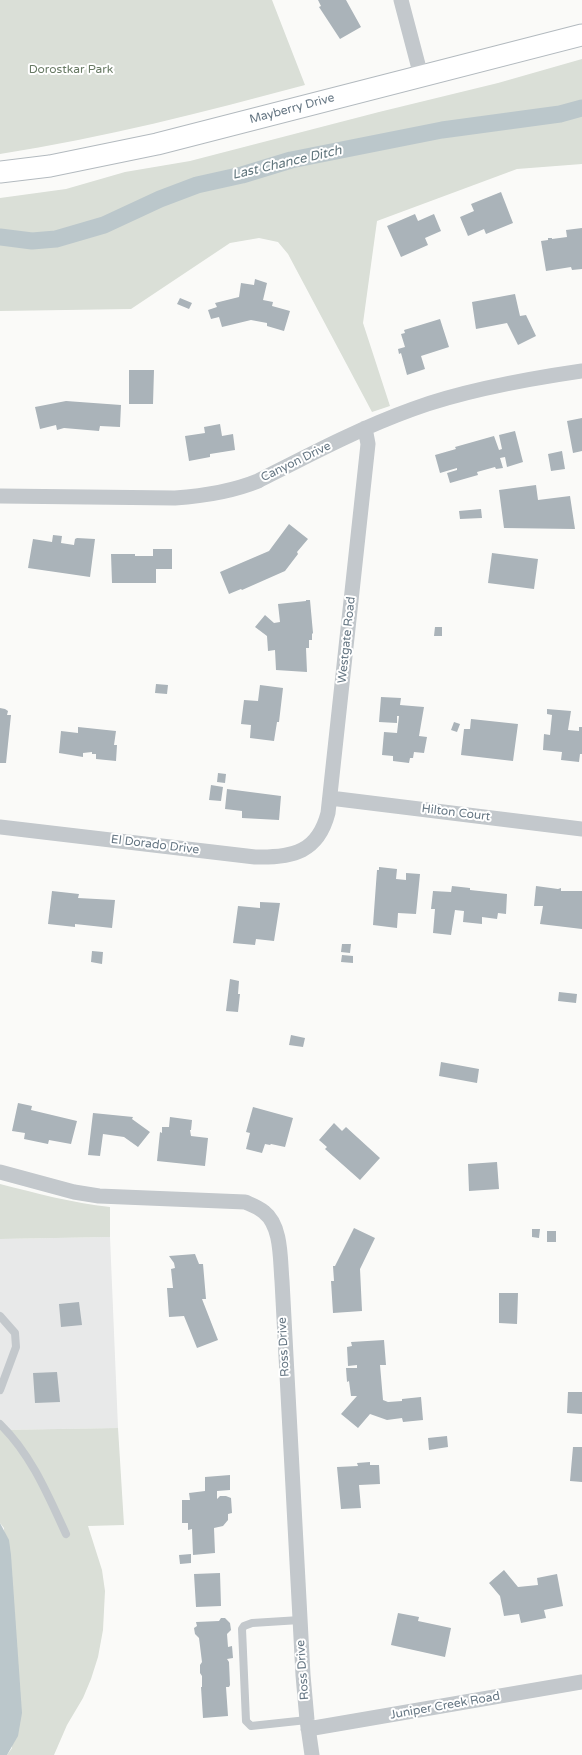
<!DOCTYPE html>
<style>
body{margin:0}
canvas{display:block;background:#fafaf8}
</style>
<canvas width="582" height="1755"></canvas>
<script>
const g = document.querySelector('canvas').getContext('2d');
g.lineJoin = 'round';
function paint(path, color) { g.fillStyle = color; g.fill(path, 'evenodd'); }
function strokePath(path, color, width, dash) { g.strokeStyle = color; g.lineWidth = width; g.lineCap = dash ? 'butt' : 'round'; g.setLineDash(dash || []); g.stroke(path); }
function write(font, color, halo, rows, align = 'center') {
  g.font = font + ' "Varela Round",sans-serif'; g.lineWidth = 4; g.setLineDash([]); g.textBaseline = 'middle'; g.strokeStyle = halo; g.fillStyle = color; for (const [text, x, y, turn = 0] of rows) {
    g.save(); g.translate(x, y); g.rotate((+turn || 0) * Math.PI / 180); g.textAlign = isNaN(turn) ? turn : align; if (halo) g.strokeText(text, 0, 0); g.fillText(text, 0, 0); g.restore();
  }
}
paint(new Path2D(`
 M 110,1237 L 118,1428 L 0,1430 L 0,1239 Z`), '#e8e9e9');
paint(new Path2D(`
 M 0,0 L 272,0 L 305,85 C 204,112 103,138 0,154 Z
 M 582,59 L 582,164 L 517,169 L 377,221 L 363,323 L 390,406 L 372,412 L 288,254 L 278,242 L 259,238 L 230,243 L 131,309 L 0,311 L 0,198 L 66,189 L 125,172 L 190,161 L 379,112 L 498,83 Z
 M 0,1184 C 36,1193 72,1203 110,1207 L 110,1237 L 0,1239 Z
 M 118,1428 L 124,1525 L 88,1526 L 102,1570 L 105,1591 L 103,1630 L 98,1657 L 91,1679 L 83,1698 L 67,1725 L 54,1755 L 7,1755 L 12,1748 L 4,1528 L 0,1523 L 0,1430 Z`), '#dadfd7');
paint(new Path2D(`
 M 0,1523 L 9,1540 L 11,1555 L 22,1713 L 18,1736 L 7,1755 L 0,1755 Z`), '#bbc7cb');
strokePath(new Path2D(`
 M 0,237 L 32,241 L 56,239 L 104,225 L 160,199 L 197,185 L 242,175 L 291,160 L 442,130 L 560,114 L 582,108`), '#bbc7cb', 17);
paint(new Path2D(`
 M 318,0 L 346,0 L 361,27 L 340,39 L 319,7 L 321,6 Z
 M 501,192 L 513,223 L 486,234 L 484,229 L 468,236 L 460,217 L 474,211 L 471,204 Z
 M 415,214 L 418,221 L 434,214 L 441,231 L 425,238 L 428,245 L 401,257 L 387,226 Z
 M 582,228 L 582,269 L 572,270 L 571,267 L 546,271 L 541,241 L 548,240 L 548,238 L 552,238 L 552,239 L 567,237 L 566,230 Z
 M 255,279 L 267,283 L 263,300 L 273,302 L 272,306 L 290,311 L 284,331 L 267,326 L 267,323 L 251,320 L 222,327 L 219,317 L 211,319 L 208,310 L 217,307 L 215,303 L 239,297 L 241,283 L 254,285 Z
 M 515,294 L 520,316 L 526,315 L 536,336 L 518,345 L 507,323 L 476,329 L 472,302 Z
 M 180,298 L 192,303 L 189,309 L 177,304 Z
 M 440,319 L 449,347 L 421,356 L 425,369 L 407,375 L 401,353 L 399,354 L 398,349 L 405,347 L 401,334 L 405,333 L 404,330 Z
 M 129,370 L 154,370 L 153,404 L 129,404 Z
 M 66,401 L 121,405 L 120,427 L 100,426 L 99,431 L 64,428 L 57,430 L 56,425 L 40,429 L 35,407 Z
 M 582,418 L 582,451 L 573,453 L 567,421 Z
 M 220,424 L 222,436 L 233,434 L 235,450 L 210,454 L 210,457 L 189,461 L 185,436 L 205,433 L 204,427 Z
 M 515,431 L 523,462 L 507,467 L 505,457 L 500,458 L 503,468 L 496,469 L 495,467 L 477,472 L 478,475 L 450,483 L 447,473 L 457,470 L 457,468 L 440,473 L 435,455 L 456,449 L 455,447 L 494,436 L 499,450 L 502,449 L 499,435 Z
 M 562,451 L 565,469 L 551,471 L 548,454 Z
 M 536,485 L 538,500 L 570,496 L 575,529 L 504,528 L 499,490 Z
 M 481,509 L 482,518 L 460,519 L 459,511 Z
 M 289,524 L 308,539 L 297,552 L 298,554 L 285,571 L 242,590 L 241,589 L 229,594 L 220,572 L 269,551 Z
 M 53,535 L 62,536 L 61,543 L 74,545 L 75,539 L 77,538 L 95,539 L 90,577 L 28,568 L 33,539 L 52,542 Z
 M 153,549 L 172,549 L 172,569 L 156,569 L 156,583 L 112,583 L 111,554 L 135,554 L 135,556 L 153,556 Z
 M 492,553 L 538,559 L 534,589 L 488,583 Z
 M 306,600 L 310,600 L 313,633 L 312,634 L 312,640 L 309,640 L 309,648 L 306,648 L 307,672 L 276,670 L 275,650 L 268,651 L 267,636 L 255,627 L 265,615 L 274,623 L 280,622 L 278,604 L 306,601 Z
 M 435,627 L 442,627 L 442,636 L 434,636 Z
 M 156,684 L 168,685 L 167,694 L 155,693 Z
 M 260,685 L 283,688 L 279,722 L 277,722 L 274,741 L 250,738 L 251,725 L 241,724 L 244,700 L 258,701 Z
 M 381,697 L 401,698 L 400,705 L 424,707 L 419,736 L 427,737 L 424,753 L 414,752 L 413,758 L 410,758 L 409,763 L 393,761 L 393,756 L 382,755 L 384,732 L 397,733 L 399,716 L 397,716 L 397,723 L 379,722 Z
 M 0,708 L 5,709 L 8,711 L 7,715 L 11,715 L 6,763 L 0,763 Z
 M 547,709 L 571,711 L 568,730 L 579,731 L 579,727 L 582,727 L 582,754 L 580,754 L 579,762 L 561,760 L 562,752 L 543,750 L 544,734 L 550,735 L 552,715 L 547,714 Z
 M 471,719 L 518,724 L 513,761 L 461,755 L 464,729 L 470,729 Z
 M 454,722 L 460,724 L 457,732 L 451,730 Z
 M 78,727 L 116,731 L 114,745 L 117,745 L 116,761 L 96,759 L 96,754 L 92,754 L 92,752 L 83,753 L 83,757 L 59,753 L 61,731 L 78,733 Z
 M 218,773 L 226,774 L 225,783 L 217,782 Z
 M 211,785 L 223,787 L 221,801 L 209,800 Z
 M 227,789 L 281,796 L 279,820 L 242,818 L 242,811 L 225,809 Z
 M 379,867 L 397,869 L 396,879 L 406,880 L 406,873 L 420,874 L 416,914 L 398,913 L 397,928 L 373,925 L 377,870 L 379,870 Z
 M 452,886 L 470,888 L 470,890 L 507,894 L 506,914 L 498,913 L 497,919 L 482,917 L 482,924 L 463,922 L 464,911 L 455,910 L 451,935 L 433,933 L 435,909 L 431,909 L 433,891 L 451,892 Z
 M 536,886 L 558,889 L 561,888 L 561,891 L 582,891 L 582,929 L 540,924 L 543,906 L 534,906 Z
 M 52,891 L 79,894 L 78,898 L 115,900 L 112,928 L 75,924 L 75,927 L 48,924 Z
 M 260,902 L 280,903 L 274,941 L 256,939 L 255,945 L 233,943 L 238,906 L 260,908 Z
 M 342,944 L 351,944 L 350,953 L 341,952 Z
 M 92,951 L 103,952 L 102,964 L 91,962 Z
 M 342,955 L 353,956 L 353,963 L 341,962 Z
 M 230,979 L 239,981 L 238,994 L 240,994 L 238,1012 L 226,1011 Z
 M 559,992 L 577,994 L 576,1003 L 558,1001 Z
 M 291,1035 L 305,1038 L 303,1047 L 289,1045 Z
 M 441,1062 L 479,1069 L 477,1083 L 439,1076 Z
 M 18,1103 L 32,1106 L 31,1110 L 77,1121 L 71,1144 L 49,1140 L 48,1144 L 24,1139 L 25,1133 L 12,1131 Z
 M 253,1107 L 293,1118 L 285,1147 L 271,1144 L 270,1145 L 265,1144 L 262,1153 L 246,1149 L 250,1133 L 246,1132 Z
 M 93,1113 L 133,1117 L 132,1119 L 150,1132 L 138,1147 L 124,1137 L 103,1134 L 100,1156 L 88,1155 Z
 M 170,1117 L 192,1120 L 191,1130 L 190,1130 L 191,1136 L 208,1138 L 205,1166 L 157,1161 L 160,1132 L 162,1133 L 162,1127 L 169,1127 Z
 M 334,1123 L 342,1131 L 346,1127 L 380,1158 L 360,1180 L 325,1149 L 327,1147 L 319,1140 Z
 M 497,1162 L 499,1189 L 469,1191 L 468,1164 Z
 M 354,1228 L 375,1238 L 360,1269 L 362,1311 L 333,1313 L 331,1281 L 334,1281 L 333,1266 L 335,1266 Z
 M 532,1229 L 540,1229 L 539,1238 L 532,1237 Z
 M 547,1231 L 556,1231 L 556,1242 L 547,1242 Z
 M 195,1254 L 199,1264 L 203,1264 L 206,1299 L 202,1299 L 218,1340 L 197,1348 L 184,1316 L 169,1317 L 167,1288 L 173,1288 L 171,1269 L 175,1268 L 174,1263 L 169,1256 Z
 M 499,1293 L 518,1293 L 517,1324 L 499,1323 Z
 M 79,1302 L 82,1325 L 61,1327 L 59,1304 Z
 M 384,1340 L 386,1365 L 380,1365 L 383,1400 L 388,1402 L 402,1401 L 402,1399 L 421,1397 L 423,1420 L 403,1422 L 402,1418 L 387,1420 L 370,1414 L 358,1428 L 341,1414 L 357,1396 L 351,1396 L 349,1381 L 347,1382 L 346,1368 L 357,1368 L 357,1365 L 348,1366 L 347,1347 L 352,1346 L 351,1342 Z
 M 57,1372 L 60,1402 L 35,1403 L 33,1373 Z
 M 568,1392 L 582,1392 L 582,1414 L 567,1413 Z
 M 447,1436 L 448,1447 L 429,1450 L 428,1438 Z
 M 573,1447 L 582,1447 L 582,1482 L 570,1481 Z
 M 370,1462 L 370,1465 L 379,1465 L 380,1484 L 359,1485 L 361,1508 L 341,1509 L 337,1467 L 358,1466 L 357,1463 Z
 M 230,1475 L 230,1490 L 217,1491 L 217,1499 L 220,1496 L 226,1496 L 231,1498 L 232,1513 L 228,1514 L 228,1520 L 223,1526 L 214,1528 L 215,1553 L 193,1555 L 192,1529 L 188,1530 L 188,1523 L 182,1523 L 182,1500 L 190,1500 L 189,1493 L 205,1491 L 205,1477 Z
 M 191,1554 L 191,1563 L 180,1564 L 179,1555 Z
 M 504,1570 L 518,1587 L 538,1585 L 537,1578 L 557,1574 L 563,1606 L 544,1610 L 546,1618 L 521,1623 L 519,1614 L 504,1616 L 500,1596 L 489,1583 Z
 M 220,1573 L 221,1606 L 196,1607 L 194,1574 Z
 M 398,1613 L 419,1617 L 418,1621 L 451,1628 L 445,1657 L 391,1645 Z
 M 221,1618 L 225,1618 L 230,1623 L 231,1630 L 227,1634 L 228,1647 L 232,1646 L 233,1658 L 227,1659 L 229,1662 L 230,1685 L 229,1687 L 226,1687 L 228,1716 L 203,1718 L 201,1687 L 202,1687 L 202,1676 L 200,1673 L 200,1665 L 202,1662 L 199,1638 L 195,1634 L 194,1628 L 197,1626 L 196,1622 L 219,1621 Z`), '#aab3b9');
const secondary = new Path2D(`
 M 0,172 L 50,166 L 157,144 L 582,35`);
strokePath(secondary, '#b3babf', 23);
strokePath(new Path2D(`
 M 0,1316 L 15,1333 L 16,1347 L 0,1390
 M 0,1424 C 31,1454 48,1495 66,1534
 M 300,1620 L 252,1623 L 244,1626 L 242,1629 L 246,1721 L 251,1726 L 307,1720`), '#c3c8cc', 8);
strokePath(new Path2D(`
 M 401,0 L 421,76
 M 0,496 L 175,498 C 204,496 231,492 258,481 C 309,455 360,428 413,409 C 465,390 527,379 582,371
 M 330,798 L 582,829
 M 0,827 L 255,857 C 293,858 318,852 328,813 L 368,444 L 365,428
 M 0,1172 L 74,1192 L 99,1196 L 245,1202 C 252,1205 258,1207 264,1212 C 282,1226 280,1260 282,1281 L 303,1675 L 307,1720 L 312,1755
 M 308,1729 L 582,1682`), '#c3c8cc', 15);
strokePath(secondary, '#fff', 21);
write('12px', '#687a64', '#fff', [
 ["Dorostkar Park",71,70]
]);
write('12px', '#657683', '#fff', [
 ["Mayberry Drive",292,109,-15],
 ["Canyon Drive",296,462,-26],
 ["Westgate Road",347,640,-84],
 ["Hilton Court",456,813,7],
 ["El Dorado Drive",155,845,7],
 ["Ross Drive",284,1347,-93],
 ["Ross Drive",303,1670,-94],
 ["Juniper Creek Road",445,1706,-10]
]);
write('italic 13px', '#60757c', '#fff', [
 ["Last Chance Ditch",287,163,-13]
]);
</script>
